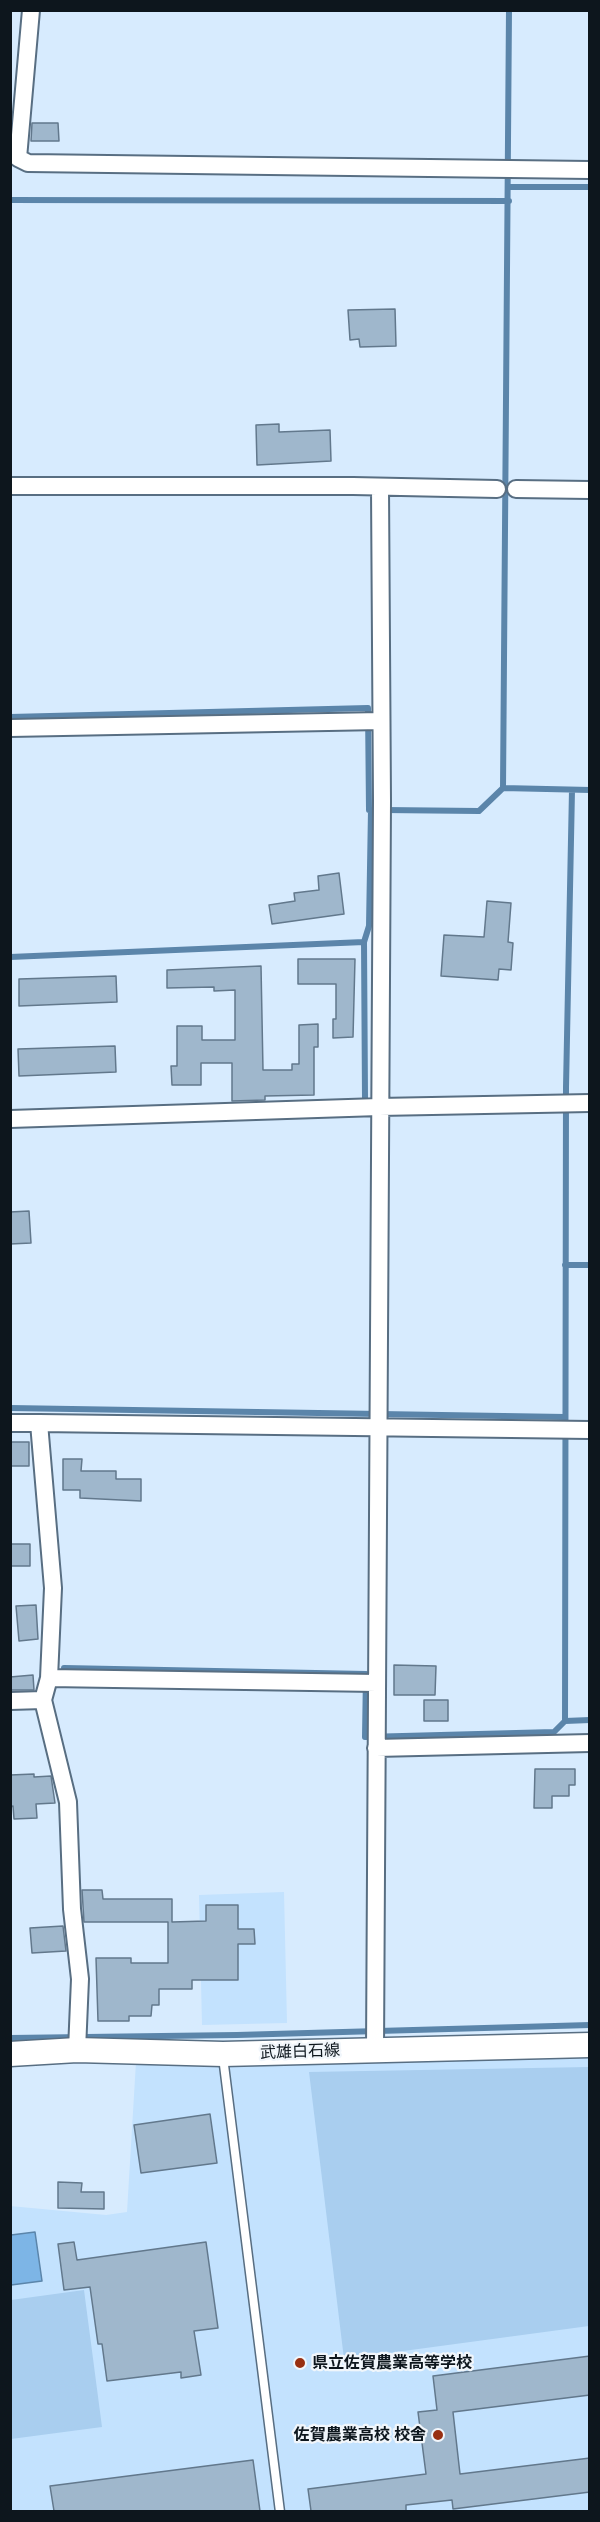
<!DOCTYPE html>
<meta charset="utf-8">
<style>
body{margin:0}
#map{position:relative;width:600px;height:2522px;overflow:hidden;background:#d7ebfe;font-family:"Open Sans",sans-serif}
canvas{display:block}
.frame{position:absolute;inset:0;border:12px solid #0d161d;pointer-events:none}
</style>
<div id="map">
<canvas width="600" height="2522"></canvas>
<div class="frame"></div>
</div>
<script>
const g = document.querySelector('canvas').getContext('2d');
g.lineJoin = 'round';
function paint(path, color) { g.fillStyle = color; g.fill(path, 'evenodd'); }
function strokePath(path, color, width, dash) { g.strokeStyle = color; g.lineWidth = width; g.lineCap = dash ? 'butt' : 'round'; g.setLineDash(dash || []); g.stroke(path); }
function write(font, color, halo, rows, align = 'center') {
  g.font = font + ' "Open Sans","Noto Sans JP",sans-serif'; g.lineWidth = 4.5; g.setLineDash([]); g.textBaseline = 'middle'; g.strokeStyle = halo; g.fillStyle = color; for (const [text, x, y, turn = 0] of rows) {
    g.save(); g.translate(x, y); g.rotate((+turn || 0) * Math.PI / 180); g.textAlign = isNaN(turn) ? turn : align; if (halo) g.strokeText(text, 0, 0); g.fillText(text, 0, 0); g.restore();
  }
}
paint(new Path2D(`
 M 284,1892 L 287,2023 L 202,2025 L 199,1895 Z
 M 589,2057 L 589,2511 L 11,2511 L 10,2206 L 106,2215 L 127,2212 L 136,2062 Z`), '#c3e2fe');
paint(new Path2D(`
 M 589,2067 L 589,2326 L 344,2359 L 309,2072 Z
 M 84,2290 L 102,2427 L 11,2439 L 11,2300 Z`), '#a9ceef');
const water = new Path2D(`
 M 35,2232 L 42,2281 L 11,2285 L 11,2235 Z`);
paint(water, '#7db5e6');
strokePath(water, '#5b85aa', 1.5);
strokePath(new Path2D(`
 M 509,10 L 503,788 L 590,790
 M 509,187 L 590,187
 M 10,200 L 509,201
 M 10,717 L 368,708 L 369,810
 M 572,790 L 566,1087 L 565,1721 L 590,1720
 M 384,810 L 479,811 L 503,788
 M 364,942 L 369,926 L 371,810
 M 10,957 L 364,942 L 365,1098
 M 565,1265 L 590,1265
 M 10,1408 L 565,1417
 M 64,1668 L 366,1674 L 365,1737 L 554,1732 L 565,1721
 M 10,2038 L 237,2035 L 590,2025`), '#5b85aa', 6);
const building = new Path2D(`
 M 32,123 L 58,123 L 59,141 L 31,141 Z
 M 395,309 L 396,346 L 360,347 L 359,339 L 350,340 L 348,310 Z
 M 279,424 L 279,432 L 330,430 L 331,461 L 257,465 L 256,425 Z
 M 339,873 L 344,914 L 272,924 L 269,905 L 295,901 L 294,893 L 319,890 L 318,876 Z
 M 487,901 L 511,903 L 508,942 L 513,943 L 511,970 L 499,969 L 498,980 L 441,976 L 444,935 L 484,937 Z
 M 298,959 L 355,959 L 353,1037 L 333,1038 L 333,1019 L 336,1019 L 336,984 L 298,984 Z
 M 261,966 L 263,1070 L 292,1070 L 292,1064 L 299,1064 L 299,1025 L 318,1024 L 318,1047 L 314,1047 L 314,1095 L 265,1096 L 265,1100 L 232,1101 L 232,1063 L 201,1063 L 201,1085 L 172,1085 L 171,1066 L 177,1066 L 177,1026 L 202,1026 L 202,1040 L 235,1040 L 235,990 L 214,991 L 214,987 L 167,988 L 167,970 Z
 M 116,976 L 117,1002 L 19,1006 L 19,979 Z
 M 115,1046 L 116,1072 L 19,1076 L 18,1049 Z
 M 29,1211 L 31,1243 L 10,1244 L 10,1212 Z
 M 10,1442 L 29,1442 L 29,1466 L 10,1466 Z
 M 63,1459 L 82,1459 L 81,1471 L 116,1471 L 116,1479 L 141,1479 L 141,1501 L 80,1498 L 80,1490 L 63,1490 Z
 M 10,1544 L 30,1544 L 30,1566 L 10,1566 Z
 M 36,1605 L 38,1639 L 19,1641 L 16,1606 Z
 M 394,1665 L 436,1666 L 435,1695 L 394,1695 Z
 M 33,1675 L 34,1690 L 10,1690 L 10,1677 Z
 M 424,1700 L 448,1700 L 448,1721 L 424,1721 Z
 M 535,1769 L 575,1769 L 575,1785 L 569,1785 L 569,1796 L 552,1796 L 552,1808 L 534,1808 Z
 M 34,1774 L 34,1777 L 51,1776 L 55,1803 L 36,1804 L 37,1818 L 14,1819 L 13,1806 L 10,1807 L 10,1775 Z
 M 82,1890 L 102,1890 L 103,1899 L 172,1899 L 172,1922 L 206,1921 L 206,1905 L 238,1905 L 238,1929 L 254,1929 L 255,1944 L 238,1944 L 238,1980 L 192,1980 L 192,1989 L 159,1989 L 159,2005 L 152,2005 L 151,2016 L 129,2016 L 129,2021 L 98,2021 L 96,1958 L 131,1958 L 131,1963 L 168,1963 L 168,1922 L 84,1922 Z
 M 63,1926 L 66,1951 L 32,1953 L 30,1928 Z
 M 210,2114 L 217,2163 L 141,2173 L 134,2125 Z
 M 58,2182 L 82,2183 L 81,2192 L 104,2192 L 104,2209 L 58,2208 Z
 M 74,2242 L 77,2260 L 206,2242 L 218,2328 L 194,2331 L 201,2375 L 181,2378 L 181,2372 L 107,2381 L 102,2344 L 98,2344 L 90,2287 L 64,2290 L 58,2244 Z
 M 590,2356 L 590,2395 L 453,2412 L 460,2474 L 590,2458 L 590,2492 L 453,2509 L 452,2500 L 406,2505 L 406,2511 L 311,2511 L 308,2489 L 426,2474 L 418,2412 L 437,2410 L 433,2376 Z
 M 253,2460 L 260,2511 L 54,2511 L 50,2486 Z`);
paint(building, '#9fb7cc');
strokePath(building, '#62788c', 1.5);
const service = new Path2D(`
 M 223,2057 L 280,2512`);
const minor = new Path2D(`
 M 31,10 L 18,158 L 28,163 L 590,170
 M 10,486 L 353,486 L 497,489
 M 516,489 L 590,490
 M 10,728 L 381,721
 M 10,1119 L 379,1107 L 590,1103
 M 10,1423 L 39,1423
 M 49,1678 L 376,1683
 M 43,1700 L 49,1678 L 53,1588 L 39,1423 L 590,1430
 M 10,1701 L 43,1700 L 68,1802 L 72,1909 L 80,1979 L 77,2050
 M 376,1748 L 590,1743
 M 375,2050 L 382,801 L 380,488`);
const secondary = new Path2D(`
 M 10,2054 L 77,2050 L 223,2054 L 590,2045`);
strokePath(service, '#586e82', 11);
strokePath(minor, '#586e82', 20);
strokePath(secondary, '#586e82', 27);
strokePath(service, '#fff', 8);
strokePath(minor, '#fff', 16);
strokePath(secondary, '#fff', 24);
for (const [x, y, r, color] of [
 [300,2363,6,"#983012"],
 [438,2435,6,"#983012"]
]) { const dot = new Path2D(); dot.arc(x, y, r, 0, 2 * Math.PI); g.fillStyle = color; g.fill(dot); strokePath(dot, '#f1f6fb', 2); }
write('16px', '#0d161d', '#f1f6fb', [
 ["武雄白石線",300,2052,-2]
]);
write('bold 16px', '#0d161d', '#f1f6fb', [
 ["県立佐賀農業高等学校",312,2363],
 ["佐賀農業高校 校舎",426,2435,"right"]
], 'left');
</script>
